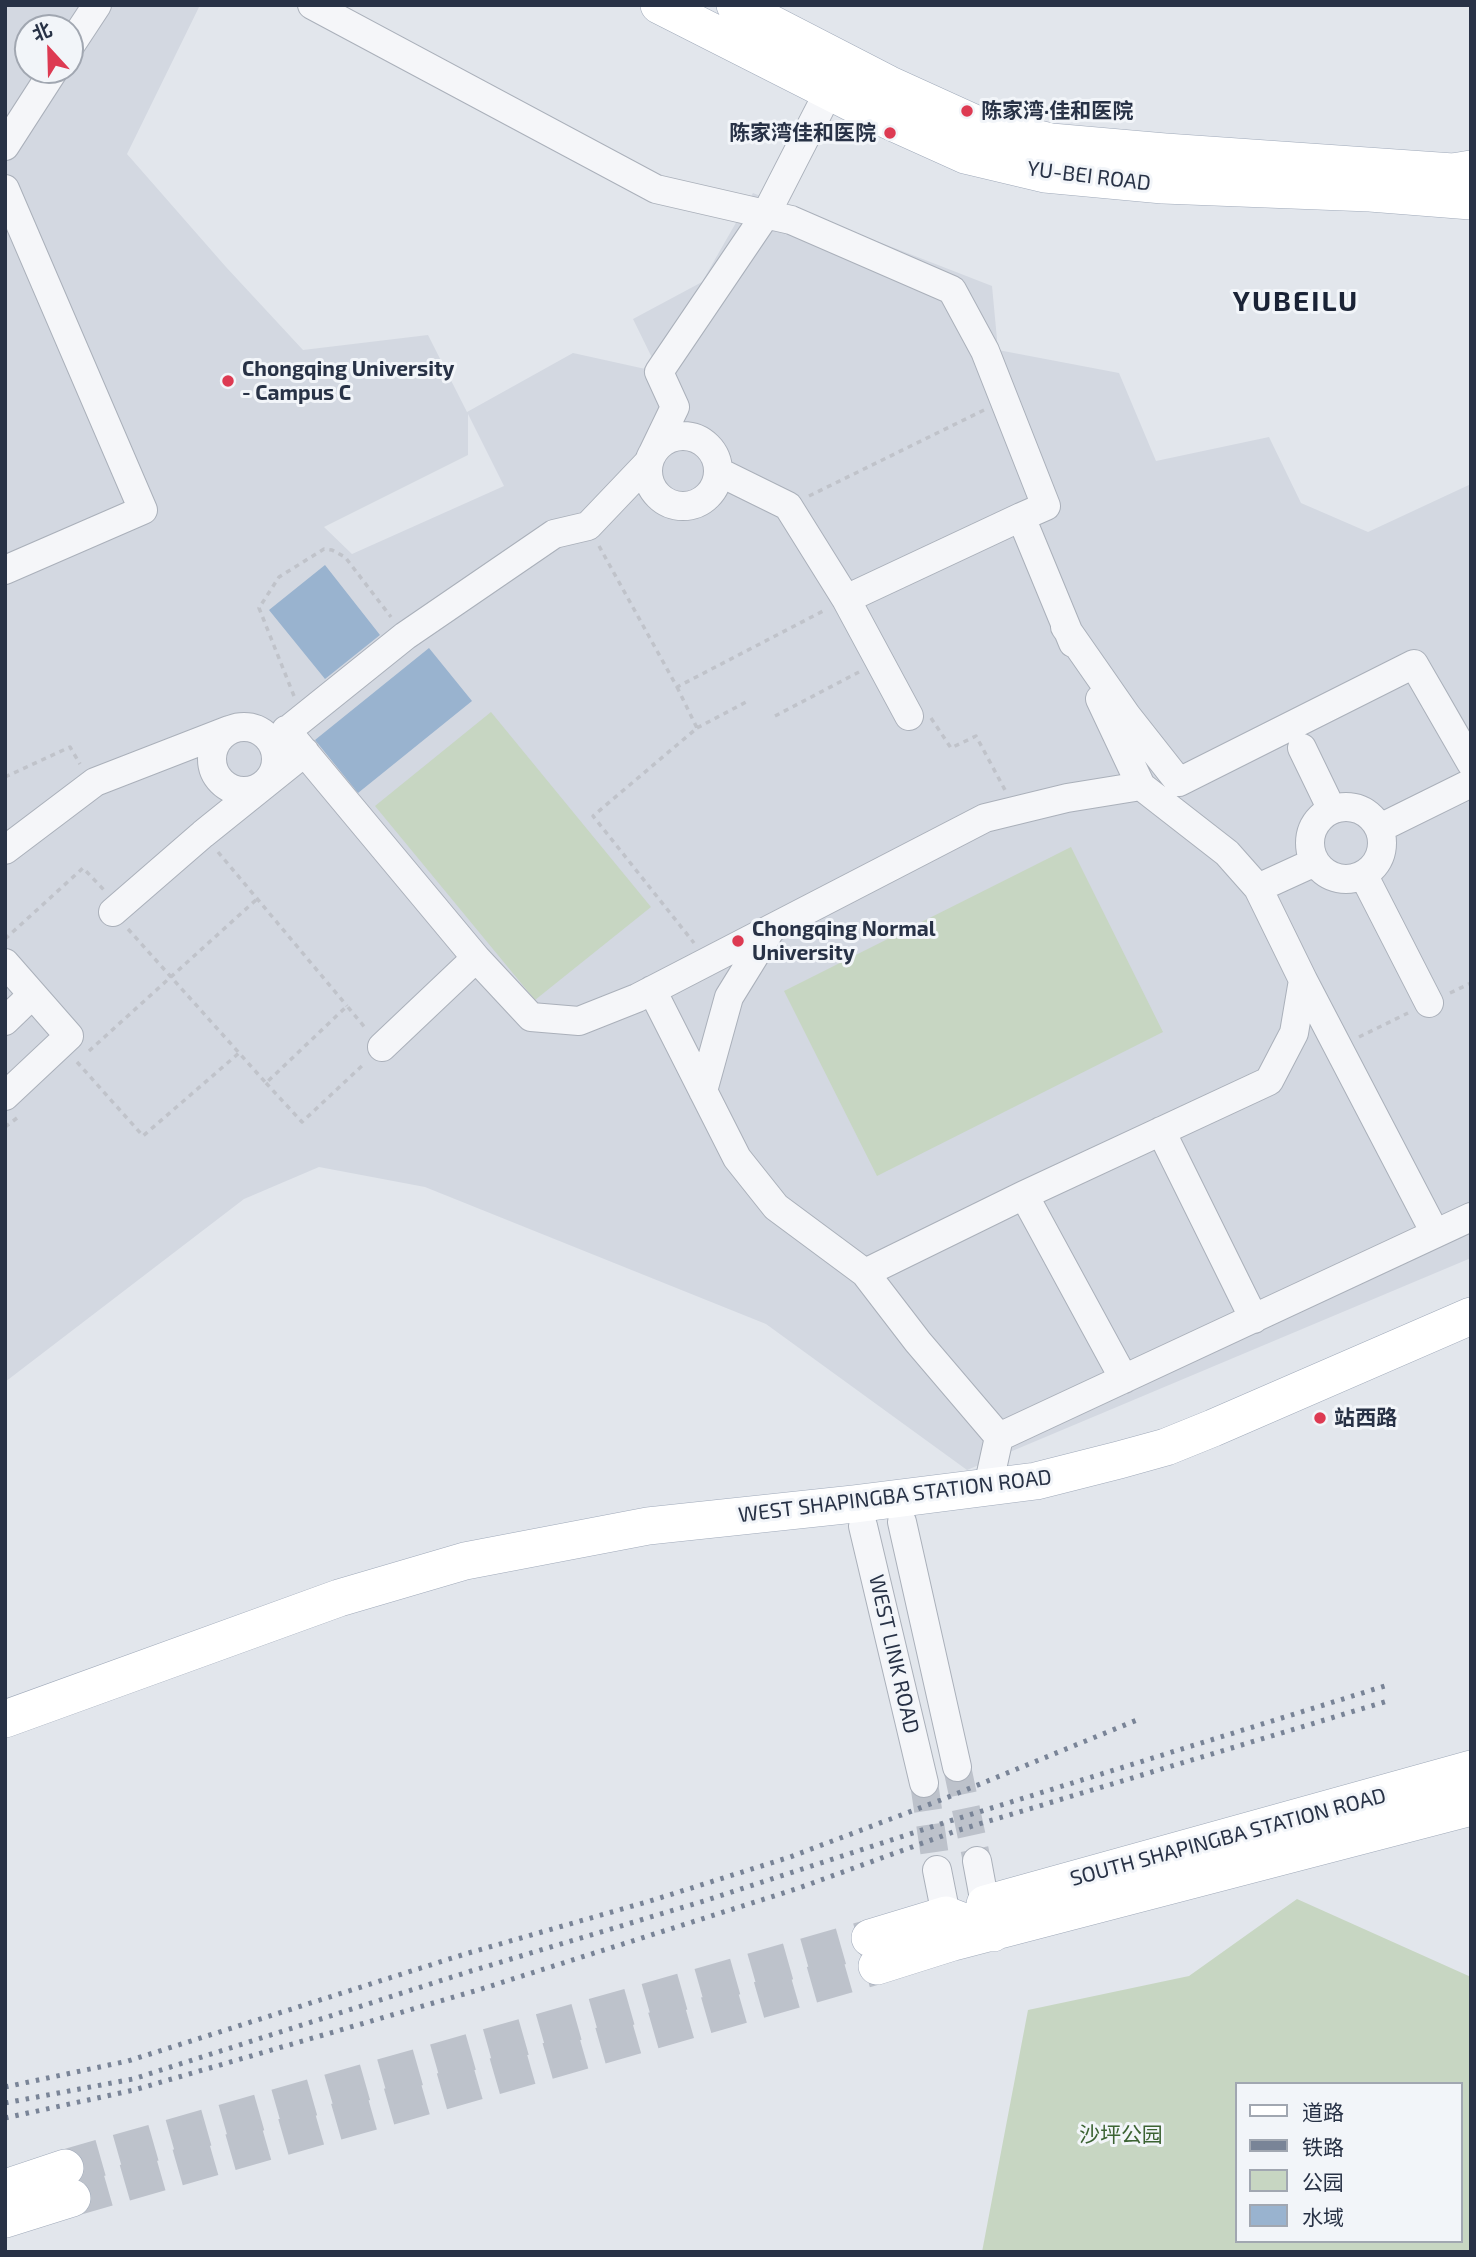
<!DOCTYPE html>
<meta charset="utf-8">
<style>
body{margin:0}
#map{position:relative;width:1476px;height:2257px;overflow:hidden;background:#e2e6ec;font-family:"Exo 2","Noto Sans SC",sans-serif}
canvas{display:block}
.frame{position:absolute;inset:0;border:7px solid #283246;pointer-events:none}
.legend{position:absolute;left:1235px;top:2082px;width:228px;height:161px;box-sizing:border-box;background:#f2f5f9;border:2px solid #a1a7b1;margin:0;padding:9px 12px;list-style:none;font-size:21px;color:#283246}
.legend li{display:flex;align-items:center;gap:14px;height:35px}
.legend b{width:35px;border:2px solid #a1a7b1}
.north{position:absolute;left:14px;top:14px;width:70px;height:70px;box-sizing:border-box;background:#f2f5f9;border:2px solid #a1a7b1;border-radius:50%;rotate:338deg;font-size:19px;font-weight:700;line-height:28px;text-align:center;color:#283246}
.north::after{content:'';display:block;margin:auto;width:24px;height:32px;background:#dd3a52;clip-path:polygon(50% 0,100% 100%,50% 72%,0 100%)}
</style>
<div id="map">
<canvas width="1476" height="2257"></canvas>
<div class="frame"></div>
<ul class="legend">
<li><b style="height:9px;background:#fff"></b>道路</li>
<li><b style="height:9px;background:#798497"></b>铁路</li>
<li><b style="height:19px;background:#c7d6c2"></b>公园</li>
<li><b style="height:19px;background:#99b3cf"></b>水域</li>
</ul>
<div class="north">北</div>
</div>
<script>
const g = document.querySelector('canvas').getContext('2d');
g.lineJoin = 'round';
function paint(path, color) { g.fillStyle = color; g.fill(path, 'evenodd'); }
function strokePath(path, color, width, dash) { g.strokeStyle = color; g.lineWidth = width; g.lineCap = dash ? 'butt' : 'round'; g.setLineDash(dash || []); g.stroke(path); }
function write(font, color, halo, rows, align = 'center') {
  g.font = font + ' "Exo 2","Noto Sans SC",sans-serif'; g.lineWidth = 6; g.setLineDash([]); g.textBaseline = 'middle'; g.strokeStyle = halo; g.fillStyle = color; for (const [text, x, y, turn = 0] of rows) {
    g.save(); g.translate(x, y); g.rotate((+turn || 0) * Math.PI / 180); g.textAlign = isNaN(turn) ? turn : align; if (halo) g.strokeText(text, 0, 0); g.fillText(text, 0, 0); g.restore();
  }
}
paint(new Path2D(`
 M 5,5 L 200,5 L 127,154 L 226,267 L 303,350 L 428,335 L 467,412 L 573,353 L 659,372 L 633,319 L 702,282 L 753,193 L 992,286 L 998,350 L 1119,373 L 1156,461 L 1269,437 L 1301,503 L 1368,532 L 1471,484 L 1471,1258 L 967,1470 L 766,1324 L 425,1187 L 319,1167 L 244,1199 L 5,1382 ZM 28,28 L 70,28 L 70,70 L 28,70 ZM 468,414 L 504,486 L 352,554 L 324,527 L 468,455 Z`), '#d3d8e1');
paint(new Path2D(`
 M 491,712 L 651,907 L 535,1000 L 375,806 Z
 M 1071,847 L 1163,1032 L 877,1176 L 784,991 Z
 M 1297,1899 L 1471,1977 L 1471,2252 L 982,2252 L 1028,2010 L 1189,1976 ZM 1236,2084 L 1460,2084 L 1460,2241 L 1236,2241 Z`), '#c7d6c2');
paint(new Path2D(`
 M 325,565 L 380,635 L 325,679 L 269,610 Z
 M 429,648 L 472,701 L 358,793 L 315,740 Z`), '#99b3cf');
strokePath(new Path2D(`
 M 957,1767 L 977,1861
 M 924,1783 L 937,1870`), '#bdc2cb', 28, [28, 14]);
strokePath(new Path2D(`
 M 65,2168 L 870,1938
 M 72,2198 L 877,1966`), '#bdc2cb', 37, [37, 18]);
const minor = new Path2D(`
 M 312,5 L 656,189 L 791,220 L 952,290 L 985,351 L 1046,506 L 1021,517
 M 70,46 L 97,5
 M 5,146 L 54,70
 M 5,189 L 143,510 L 5,570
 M648 471a35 35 0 1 1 70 0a35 35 0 1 1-70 0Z
 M 719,472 L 788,506 L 846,599 L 909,716
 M 846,599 L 1021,517 L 1073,643
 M 1065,627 L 1127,716 L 1179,782 L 1414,664 L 1471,763
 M 1100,699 L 1141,786
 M212 759a32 32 0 1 1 64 0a32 32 0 1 1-64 0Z
 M 286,730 L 476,958 L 531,1017 L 579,1021 L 637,998 L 985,818 L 1067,798 L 1141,786 L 1227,853 L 1258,888 L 1315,862
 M 273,742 L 405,636 L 554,534 L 588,526 L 648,463 L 675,407 L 659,372 L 766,214 L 829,91
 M 1302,748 L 1332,810
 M1310 843a36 36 0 1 1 72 0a36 36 0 1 1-72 0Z
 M 1380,828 L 1471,783
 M 5,850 L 95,782 L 229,730
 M 1364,876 L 1429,1003
 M 113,912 L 203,834 L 305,752
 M 5,963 L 69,1036 L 5,1096
 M 1303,980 L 1435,1233
 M 652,990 L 737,1158 L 776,1207 L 865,1273 L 1024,1195 L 1269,1081 L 1294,1033 L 1303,980 L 1258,888
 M 5,1021 L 32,995
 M 382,1047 L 476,958
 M 703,1091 L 729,997 L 771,929
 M 1161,1131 L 1254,1319
 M 1024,1195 L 1124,1379
 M 865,1273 L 918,1342 L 999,1437 L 1471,1217
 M 988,1487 L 999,1437
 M 902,1522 L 957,1767
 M 863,1526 L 924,1783
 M 937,1870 L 946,1915
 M 973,1919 L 985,1904 L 977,1861`);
const major = new Path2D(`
 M 659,5 L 874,114 L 965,155 L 1045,174 L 1163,185 L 1370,193 L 1471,201
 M 735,5 L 888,84 L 976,124 L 1051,142 L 1165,152 L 1453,172 L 1471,169
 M 5,1719 L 339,1598 L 465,1561 L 648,1526 L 854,1504 L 1036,1481 L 1119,1460 L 1166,1447 L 1213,1428 L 1471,1316
 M 985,1904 L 1471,1769
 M 870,1938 L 946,1915 L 993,1933
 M 877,1966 L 953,1942 L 1471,1807
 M 5,2188 L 65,2168
 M 5,2219 L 72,2198`);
strokePath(minor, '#aab0ba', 30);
strokePath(major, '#9fa9b9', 38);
strokePath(new Path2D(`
 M 809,496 L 984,410
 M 599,546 L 677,687 L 825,610
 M 677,687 L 697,728 L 593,816 L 694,943
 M 294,696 L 259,608 L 279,577 L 324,549 L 332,550 L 345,557 L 391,617
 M 775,716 L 859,672
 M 931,718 L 951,748 L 976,736 L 1005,790
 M 697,728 L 748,701
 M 5,777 L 70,747 L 80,764
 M 218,852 L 347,1006
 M 128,929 L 266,1083 L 347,1006 L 367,1030
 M 5,939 L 83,868 L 104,890
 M 1450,993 L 1471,983
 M 1359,1037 L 1408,1013
 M 89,1051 L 257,899
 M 77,1062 L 143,1136 L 239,1053
 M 266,1083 L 302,1122 L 365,1063
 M 5,1127 L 17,1118`), '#c0c3ca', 3.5, [5, 5]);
strokePath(minor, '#f5f6f9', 28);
strokePath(major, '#fff', 37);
strokePath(new Path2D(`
 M 5,2087 L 128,2061 L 465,1954 L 650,1901 L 790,1857 L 941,1800 L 1137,1720
 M 5,2103 L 133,2079 L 471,1971 L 704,1901 L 953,1820 L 1388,1685
 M 5,2118 L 134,2090 L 478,1990 L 796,1889 L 956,1831 L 1391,1700`), '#798497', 5, [3.5, 7]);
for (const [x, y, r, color] of [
 [967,111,7,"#dd3a52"],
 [890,133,7,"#dd3a52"],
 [228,381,7,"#dd3a52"],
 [738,941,7,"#dd3a52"],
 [1320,1418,7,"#dd3a52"]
]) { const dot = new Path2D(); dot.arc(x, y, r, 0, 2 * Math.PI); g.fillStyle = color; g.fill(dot); strokePath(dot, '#f2f5f9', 2.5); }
write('bold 21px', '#283246', '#f2f5f9', [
 ["陈家湾·佳和医院",981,111],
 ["陈家湾佳和医院",876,133,"right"],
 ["Chongqing University",242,369],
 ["- Campus C",242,393],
 ["Chongqing Normal",752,929],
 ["University",752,953],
 ["站西路",1334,1418]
], 'left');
write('21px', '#283246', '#f2f5f9', [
 ["YU-BEI ROAD",1089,176,7],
 ["WEST SHAPINGBA STATION ROAD",895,1496,-7],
 ["WEST LINK ROAD",894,1654,77],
 ["SOUTH SHAPINGBA STATION ROAD",1228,1837,-15]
]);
write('21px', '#3c6333', '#f2f5f9', [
 ["沙坪公园",1121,2135]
]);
g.letterSpacing = '2px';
write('bold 28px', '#1a2336', '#f2f5f9', [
 ["YUBEILU",1296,302]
]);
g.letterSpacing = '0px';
</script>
